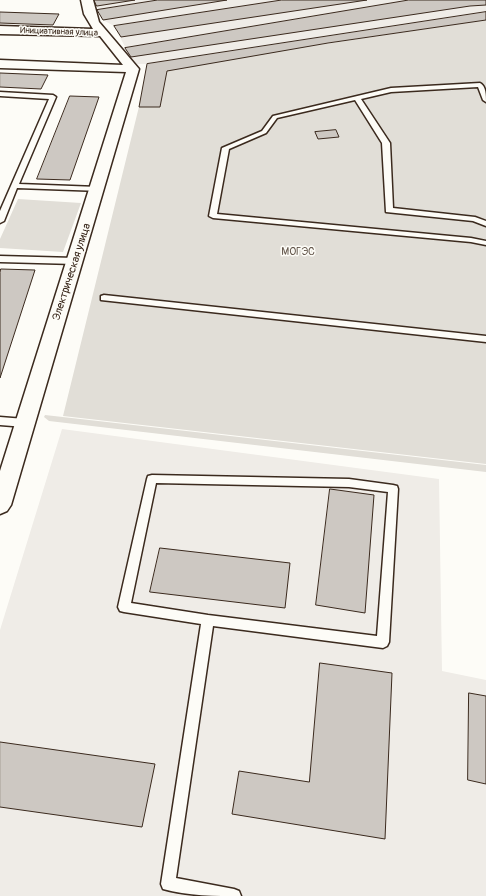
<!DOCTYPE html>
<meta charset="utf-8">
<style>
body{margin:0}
canvas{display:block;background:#fdfcf7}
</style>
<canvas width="486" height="896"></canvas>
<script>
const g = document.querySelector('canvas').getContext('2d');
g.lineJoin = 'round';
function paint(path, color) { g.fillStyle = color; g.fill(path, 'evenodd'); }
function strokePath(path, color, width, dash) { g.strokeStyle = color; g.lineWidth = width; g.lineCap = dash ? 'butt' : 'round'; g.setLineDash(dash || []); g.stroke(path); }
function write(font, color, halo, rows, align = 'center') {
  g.font = font + ' Pangolin,sans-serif'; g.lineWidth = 3; g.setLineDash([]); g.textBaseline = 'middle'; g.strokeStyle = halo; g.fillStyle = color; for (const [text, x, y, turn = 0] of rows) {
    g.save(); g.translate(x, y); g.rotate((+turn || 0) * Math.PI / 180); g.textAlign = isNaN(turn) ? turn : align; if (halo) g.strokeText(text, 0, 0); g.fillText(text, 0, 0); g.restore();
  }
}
paint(new Path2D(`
 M 94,0 L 486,0 L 486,20 L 151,69 L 147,64 L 137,64 L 131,58 L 114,26 L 103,20 Z
 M 62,429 L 439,479 L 442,671 L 486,680 L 486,896 L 0,896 L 0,630 Z`), '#efece7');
paint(new Path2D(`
 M 486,20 L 486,464 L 63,416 L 148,70 Z
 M 18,199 L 81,203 L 63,252 L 0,248 L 0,239 Z
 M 45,415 L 486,465 L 486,472 L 49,421 L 44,417 Z`), '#e1ded7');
const building = new Path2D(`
 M 94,0 L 135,0 L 97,6 Z
 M 158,0 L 227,0 L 103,20 L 97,10 Z
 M 282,0 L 367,0 L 121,37 L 114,26 Z
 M 409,0 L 486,0 L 486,5 L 470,6 L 131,57 L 125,48 Z
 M 0,12 L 59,14 L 53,25 L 0,23 Z
 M 486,12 L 486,20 L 328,43 L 167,71 L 160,107 L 139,107 L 147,64 Z
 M 0,73 L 48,75 L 41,89 L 0,87 Z
 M 70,96 L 99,97 L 70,180 L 37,179 Z
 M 336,130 L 339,137 L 318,139 L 315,132 Z
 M 1,269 L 35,270 L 0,378 L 0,273 Z
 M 330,489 L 374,495 L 365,613 L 316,605 Z
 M 160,548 L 290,563 L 285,608 L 150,592 Z
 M 320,663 L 392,673 L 385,839 L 232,814 L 239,771 L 309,782 Z
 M 469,693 L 486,696 L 486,784 L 468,780 Z
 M 0,742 L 155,764 L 142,827 L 0,807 Z`);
paint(building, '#cdc8c2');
strokePath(building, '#3b2a1e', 1);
const lane = new Path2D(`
 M 480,83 C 486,86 486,95 486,102 L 483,100 L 478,87 L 391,92 L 361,99 L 390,143 L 393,208 L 475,217 L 486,221 L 486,226 L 473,221 L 386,212 L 382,143 L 355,100 L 277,118 L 266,133 L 229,149 L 217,214 L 471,238 L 486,241 L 486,245 L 471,242 L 213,218 L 209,216 L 222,148 L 262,131 L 273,116 L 391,88 Z
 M 0,92 L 53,95 L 56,97 L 19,184 L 98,187 L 101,187 L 101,191 L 17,188 L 4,221 L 0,223 L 0,211 L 49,99 L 0,96 Z
 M 0,256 L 75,258 L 79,261 L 75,264 L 0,262 Z
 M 104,295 L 486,336 L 486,342 L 101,300 L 101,296 Z
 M 0,417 L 25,419 L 30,423 L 25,427 L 0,425 Z
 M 152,475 L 349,479 L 393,485 L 397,486 L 398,489 L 389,642 L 387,646 L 383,648 L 213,626 L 176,878 L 234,889 L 239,891 L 241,896 C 216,896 187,896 163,889 L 161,884 L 201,624 L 124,612 L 120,611 L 118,607 L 147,479 L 148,476 ZM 156,483 L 349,487 L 388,492 L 377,636 L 208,615 L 131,603 Z`);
const street = new Path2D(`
 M 81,0 L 93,0 L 99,22 L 139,69 L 11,505 L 7,511 L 0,514 L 0,471 L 126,72 L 0,68 L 0,60 L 123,65 L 100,36 L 0,34 L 0,26 L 93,29 L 84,14 Z`);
strokePath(lane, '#3b2a1e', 3);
strokePath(street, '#3b2a1e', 3);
paint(lane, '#fdfcf7');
paint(street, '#fdfcf7');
write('9px', '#3b2a1e', '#fdfcf7', [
 ["Инициативная улица",59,32,2]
]);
write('11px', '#64574c', '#fdfcf7', [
 ["МОГЭС",298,252]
]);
write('11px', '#3b2a1e', '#fdfcf7', [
 ["Электрическая улица",72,272,-72]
]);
</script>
